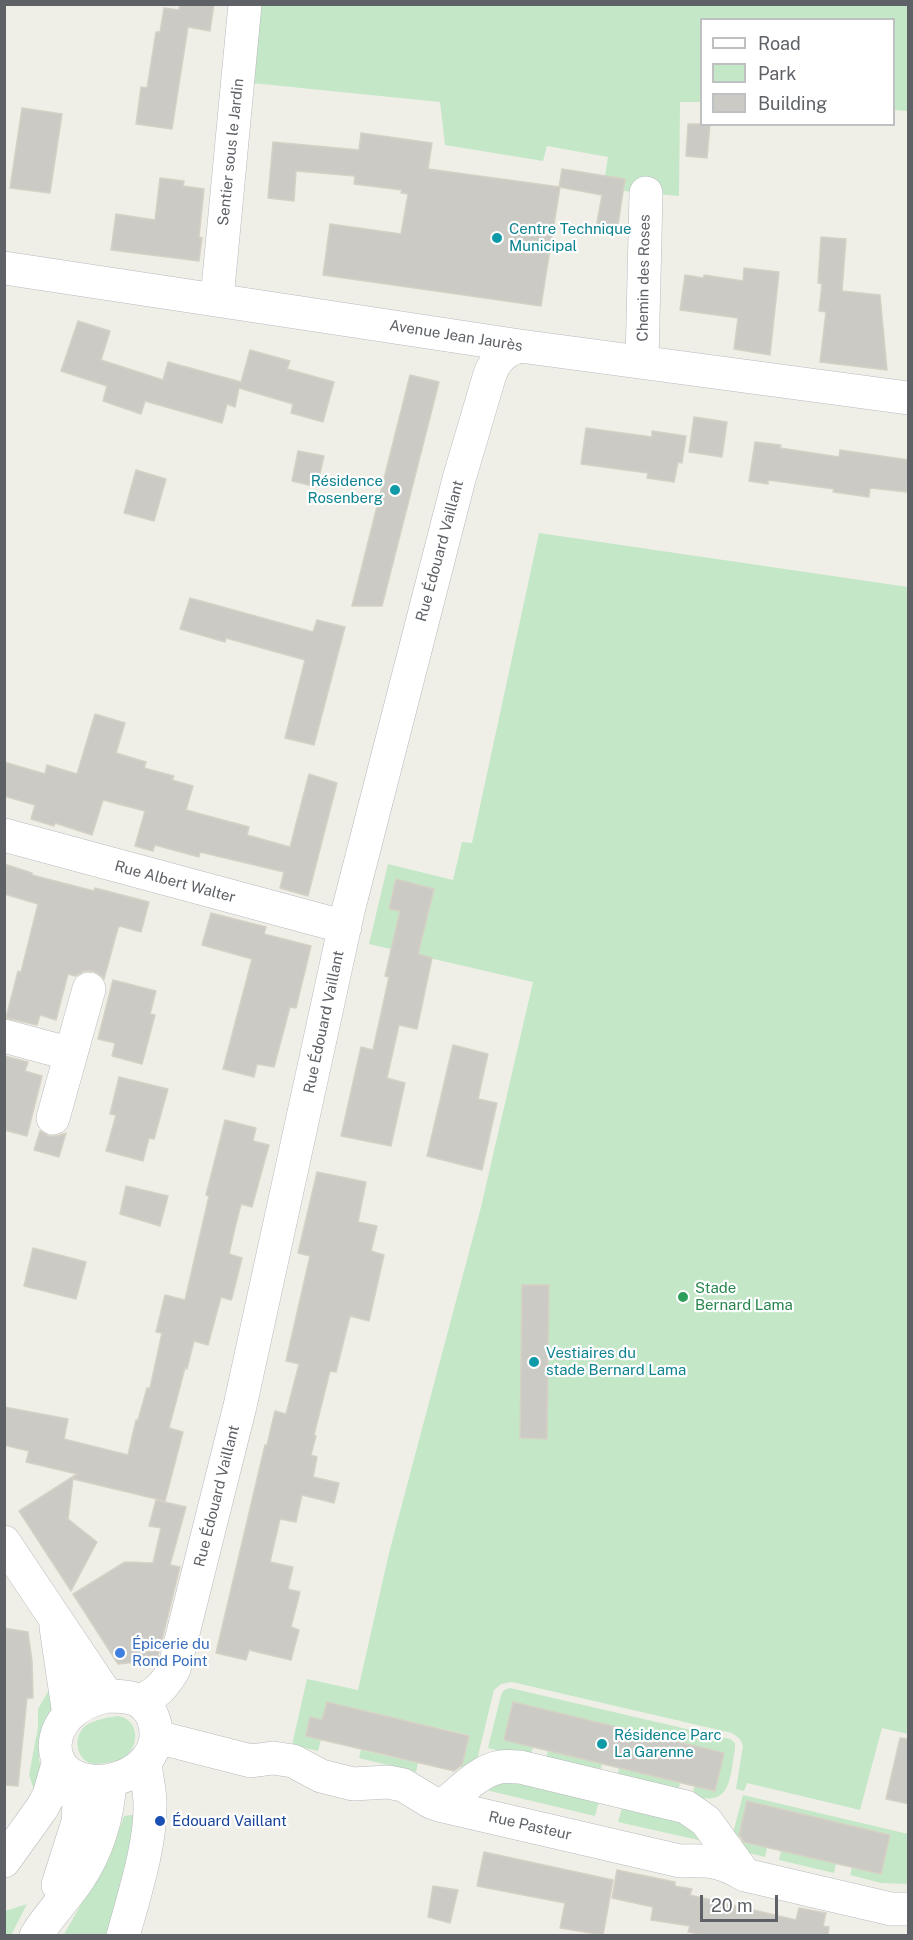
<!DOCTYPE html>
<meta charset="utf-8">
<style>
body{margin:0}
#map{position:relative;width:913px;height:1940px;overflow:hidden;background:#f0efe7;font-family:"Public Sans",sans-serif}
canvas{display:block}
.frame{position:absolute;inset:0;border:6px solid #5e6267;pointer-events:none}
.legend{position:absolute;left:700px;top:18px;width:195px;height:108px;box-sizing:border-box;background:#fff;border:2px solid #bfc0c2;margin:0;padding:8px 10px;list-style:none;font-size:18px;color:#5e6267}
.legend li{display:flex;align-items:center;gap:12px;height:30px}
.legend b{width:30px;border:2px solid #bfc0c2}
.scale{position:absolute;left:700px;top:1895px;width:78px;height:27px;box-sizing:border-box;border:3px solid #5e6267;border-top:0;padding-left:8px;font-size:18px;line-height:21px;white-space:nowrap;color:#5e6267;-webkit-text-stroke:4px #fff;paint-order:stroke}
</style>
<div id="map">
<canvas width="913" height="1940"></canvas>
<div class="frame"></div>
<ul class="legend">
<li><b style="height:8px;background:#fff"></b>Road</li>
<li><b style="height:16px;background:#c4e7c7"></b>Park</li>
<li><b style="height:16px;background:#cccac4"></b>Building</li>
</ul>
<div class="scale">20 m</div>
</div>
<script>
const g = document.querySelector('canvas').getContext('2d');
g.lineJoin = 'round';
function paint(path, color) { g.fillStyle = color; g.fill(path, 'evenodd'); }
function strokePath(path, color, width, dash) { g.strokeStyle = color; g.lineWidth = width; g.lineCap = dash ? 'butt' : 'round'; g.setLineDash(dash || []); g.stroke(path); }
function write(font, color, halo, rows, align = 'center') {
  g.font = font + ' "Public Sans",sans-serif'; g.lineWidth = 4.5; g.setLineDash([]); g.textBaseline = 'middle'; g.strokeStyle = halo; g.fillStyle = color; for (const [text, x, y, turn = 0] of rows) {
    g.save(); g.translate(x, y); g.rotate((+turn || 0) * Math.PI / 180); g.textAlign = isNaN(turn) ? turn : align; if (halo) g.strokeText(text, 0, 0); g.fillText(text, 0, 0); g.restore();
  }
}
paint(new Path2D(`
 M 259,5 L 908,5 L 908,111 L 894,110 L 894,20 L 702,20 L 701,102 L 680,102 L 679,196 L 623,191 L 625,179 L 605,176 L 608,157 L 547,146 L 543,161 L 445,145 L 440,102 L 252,83 Z
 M 539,533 L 908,587 L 908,1734 L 882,1728 L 860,1810 L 747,1783 L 744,1791 L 736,1789 L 743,1746 L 740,1739 L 732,1733 L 512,1682 L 501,1684 L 494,1690 L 476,1764 L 460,1773 L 469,1735 L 327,1702 L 322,1720 L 310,1718 L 306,1736 L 321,1740 L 318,1751 L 292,1745 L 307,1679 L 358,1690 L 389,1553 L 481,1207 L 533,982 L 369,944 L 388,864 L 453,880 L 462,842 L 472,843 Z
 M 50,1688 L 59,1692 L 40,1740 L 39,1760 L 42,1768 L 34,1790 L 29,1775 L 38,1727 L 38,1709 Z
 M 510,1688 L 730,1739 L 735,1743 L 735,1749 C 730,1775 732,1806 697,1797 L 693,1790 L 695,1786 L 715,1791 L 724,1753 L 513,1702 L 504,1740 L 533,1747 L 530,1758 L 488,1748 L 501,1695 L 504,1690 Z
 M 118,1716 C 137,1719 141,1742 127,1755 C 120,1761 104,1764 95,1764 C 78,1763 72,1741 83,1728 C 89,1721 108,1717 118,1716 Z
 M 361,1750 L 418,1763 L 416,1772 L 359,1758 Z
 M 548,1751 L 602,1764 L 600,1774 L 545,1761 Z
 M 619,1768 L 680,1783 L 678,1793 L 617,1778 Z
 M 499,1778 L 601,1794 L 595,1816 L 486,1790 Z
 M 743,1795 L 908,1834 L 908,1884 L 881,1883 L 850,1875 L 852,1867 L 881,1874 L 890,1835 L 747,1802 L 738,1840 L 767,1847 L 765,1857 L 745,1852 L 733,1833 Z
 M 624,1801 L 684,1814 L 707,1842 L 618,1822 Z
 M 140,1814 L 112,1935 L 63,1936 L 111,1852 L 124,1816 Z
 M 781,1850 L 836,1864 L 834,1873 L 779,1860 Z
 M 27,1904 L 11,1935 L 5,1935 L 5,1911 Z`), '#c4e7c7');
const building = new Path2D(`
 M 180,4 L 214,4 L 210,31 L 188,27 L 172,129 L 136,124 L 141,87 L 147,88 L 156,32 L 160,32 L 164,8 L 179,10 Z
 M 22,108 L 62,114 L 50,193 L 10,188 Z
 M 688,124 L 710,124 L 707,158 L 686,156 Z
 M 361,133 L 432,143 L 428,169 L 560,187 L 541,306 L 323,275 L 330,224 L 401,234 L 408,194 L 401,193 L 402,190 L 354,184 L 355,176 L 296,171 L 294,201 L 268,198 L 273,142 L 359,150 Z
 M 562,169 L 625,179 L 617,231 L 596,228 L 602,195 L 559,187 Z
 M 160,178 L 184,181 L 183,186 L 204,189 L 199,237 L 202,238 L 199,261 L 111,250 L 116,214 L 155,220 Z
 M 821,237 L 846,239 L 842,291 L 880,295 L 887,370 L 820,362 L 826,312 L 819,311 L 822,284 L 818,283 Z
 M 744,268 L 779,272 L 770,355 L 734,349 L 738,318 L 680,310 L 685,275 L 704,278 L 704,275 L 743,281 Z
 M 78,321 L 110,331 L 101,360 L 163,380 L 168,362 L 241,382 L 250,350 L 290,361 L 287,369 L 334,382 L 323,422 L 291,413 L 293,404 L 239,388 L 235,407 L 227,404 L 222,423 L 145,401 L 141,414 L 103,401 L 107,386 L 61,371 Z
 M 410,375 L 439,382 L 382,606 L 352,606 Z
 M 694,417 L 727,422 L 722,457 L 689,452 Z
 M 586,428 L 652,437 L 652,431 L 686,436 L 682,463 L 678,462 L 674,482 L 647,478 L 648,473 L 581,464 Z
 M 755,442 L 781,445 L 780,448 L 839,457 L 840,450 L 909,460 L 907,492 L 870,488 L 869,497 L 833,492 L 834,489 L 768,480 L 768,484 L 749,481 Z
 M 298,451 L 324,456 L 317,487 L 292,481 Z
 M 136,470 L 166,479 L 154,521 L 124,513 Z
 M 190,598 L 313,632 L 317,620 L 345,627 L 314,745 L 285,738 L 305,660 L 226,638 L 225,642 L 180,629 Z
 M 95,714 L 125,723 L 116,753 L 146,762 L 144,768 L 174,776 L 172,780 L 193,786 L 186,810 L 249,827 L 247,835 L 290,847 L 309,774 L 337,783 L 308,896 L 280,888 L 284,872 L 200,852 L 199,857 L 155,845 L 153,851 L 135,846 L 145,811 L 103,800 L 92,835 L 55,823 L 54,826 L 31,819 L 35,805 L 4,796 L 4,762 L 45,774 L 47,765 L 77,774 Z
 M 4,864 L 32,873 L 32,875 L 94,891 L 95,888 L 149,902 L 141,932 L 120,926 L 118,928 L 104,979 L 102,976 L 93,971 L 84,971 L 75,976 L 68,974 L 56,1020 L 40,1015 L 37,1025 L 6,1018 L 18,971 L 21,972 L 38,904 L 4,894 Z
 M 396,879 L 434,889 L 418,954 L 432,958 L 417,1029 L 399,1025 L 387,1078 L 405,1083 L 391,1146 L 341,1136 L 361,1047 L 373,1050 L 389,977 L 385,976 L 400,911 L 389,909 Z
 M 211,913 L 266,927 L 264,934 L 311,946 L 296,1008 L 290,1007 L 274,1067 L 257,1064 L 254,1077 L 223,1069 L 252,959 L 202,945 Z
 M 113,980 L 156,991 L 150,1014 L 155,1015 L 142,1064 L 112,1056 L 115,1043 L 98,1039 Z
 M 453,1045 L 488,1054 L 478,1099 L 497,1103 L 482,1170 L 427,1156 Z
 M 4,1056 L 28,1062 L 25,1071 L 42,1076 L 27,1136 L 4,1130 Z
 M 119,1077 L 168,1089 L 154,1139 L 149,1138 L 143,1161 L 106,1151 L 116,1115 L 110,1114 Z
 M 225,1120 L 256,1128 L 253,1141 L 269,1145 L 252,1207 L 241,1204 L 235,1228 L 229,1254 L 242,1258 L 232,1298 L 231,1300 L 221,1297 L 208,1345 L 194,1341 L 187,1369 L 185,1368 L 169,1428 L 183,1432 L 165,1501 L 73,1479 L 68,1519 L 97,1542 L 71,1591 L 19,1511 L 77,1474 L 26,1462 L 29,1451 L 4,1445 L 4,1407 L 68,1419 L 64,1439 L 128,1455 L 136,1420 L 138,1420 L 147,1388 L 150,1388 L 162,1333 L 156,1332 L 165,1295 L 185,1300 L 209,1196 L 206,1195 Z
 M 40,1131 L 49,1136 L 57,1136 L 66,1133 L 59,1157 L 34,1150 Z
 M 317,1172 L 366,1182 L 358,1222 L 377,1226 L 371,1251 L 384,1255 L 369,1321 L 350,1316 L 336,1372 L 330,1371 L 314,1435 L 316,1436 L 311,1455 L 317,1457 L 313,1477 L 339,1483 L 334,1503 L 302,1495 L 296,1522 L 280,1519 L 270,1562 L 293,1567 L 288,1589 L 300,1592 L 291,1627 L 299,1630 L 291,1660 L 249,1650 L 246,1660 L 216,1653 L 265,1445 L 267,1445 L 275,1411 L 286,1414 L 299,1364 L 286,1361 L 310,1256 L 298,1253 Z
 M 126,1186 L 168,1196 L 160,1226 L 120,1214 Z
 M 33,1248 L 86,1262 L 76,1299 L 24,1286 Z
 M 522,1285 L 549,1285 L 547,1439 L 520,1438 Z
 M 156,1500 L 186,1507 L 170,1565 L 180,1567 L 157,1660 L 118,1664 L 73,1594 L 125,1562 L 153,1563 L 161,1528 L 149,1526 Z
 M 4,1628 L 28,1632 L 32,1661 L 33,1698 L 27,1698 L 18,1786 L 4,1785 Z
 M 327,1702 L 469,1736 L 462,1765 L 454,1771 L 306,1736 L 310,1717 L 322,1720 Z
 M 513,1702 L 724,1753 L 715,1791 L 504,1740 Z
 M 900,1738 L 909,1739 L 909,1804 L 886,1799 Z
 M 747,1801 L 890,1835 L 881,1874 L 744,1842 L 739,1835 Z
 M 484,1852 L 613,1880 L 603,1935 L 560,1928 L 565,1903 L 477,1886 Z
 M 617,1870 L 675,1882 L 675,1886 L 692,1889 L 690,1895 L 796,1920 L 799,1908 L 826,1913 L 823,1926 L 829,1927 L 828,1935 L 706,1935 L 688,1932 L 690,1926 L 651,1920 L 653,1907 L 612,1898 Z
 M 433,1886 L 458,1890 L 450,1923 L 428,1917 Z`);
paint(building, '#cccac4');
strokePath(building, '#d5d1c5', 1.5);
const minor = new Path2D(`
 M 4,268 L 520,346 L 908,398
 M 217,299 L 245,4
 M 642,362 L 646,193
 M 4,835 L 345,927
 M 4,1036 L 71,1054
 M 53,1118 L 89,989
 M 4,1542 L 107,1696
 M 56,1627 L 69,1715
 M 107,1696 C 116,1696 126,1696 135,1699 C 143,1703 150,1710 153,1718 C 168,1757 126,1785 91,1781 C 56,1777 44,1744 67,1717 C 77,1706 93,1699 107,1696 Z
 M 139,1701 C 156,1695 165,1685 174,1669 L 240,1406 L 348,911 L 459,479 L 490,374 C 496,359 505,350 520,346
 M 157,1737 L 251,1761 L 273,1758 L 293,1761 L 321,1776 L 353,1784 L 388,1782 L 403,1785 L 431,1802 L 443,1806 L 680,1861 C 708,1860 720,1860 745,1875 L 891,1909 L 908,1909
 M 443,1806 C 459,1793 478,1771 500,1767 C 506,1766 513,1767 520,1767 L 686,1807 L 706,1821 L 745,1875
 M 4,1861 L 42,1808 L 49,1795 L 58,1764
 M 58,1885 L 78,1822 L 80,1780
 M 36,1936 C 48,1916 65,1899 78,1880 C 98,1850 108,1816 110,1780
 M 123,1936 C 134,1896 151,1844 150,1804 C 150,1790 146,1776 145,1762`);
strokePath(minor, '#b7b9bd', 34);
strokePath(minor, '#fff', 33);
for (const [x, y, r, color] of [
 [497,238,6,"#0f9aa8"],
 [395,490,6,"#0f9aa8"],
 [683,1297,6,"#2e9e5b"],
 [534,1362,6,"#0f9aa8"],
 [120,1653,6,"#3f7fe0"],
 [602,1744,6,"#0f9aa8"],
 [160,1821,6,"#1a4fb4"]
]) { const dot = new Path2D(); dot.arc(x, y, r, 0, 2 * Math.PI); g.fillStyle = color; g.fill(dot); strokePath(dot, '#fff', 2); }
write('15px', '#5e6267', '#fff', [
 ["Sentier sous le Jardin",231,152,-84],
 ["Chemin des Roses",644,278,-89],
 ["Avenue Jean Jaurès",456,336,9],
 ["Rue Édouard Vaillant",440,551,-75],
 ["Rue Albert Walter",175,882,15],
 ["Rue Édouard Vaillant",324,1022,-78],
 ["Rue Édouard Vaillant",217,1496,-76],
 ["Rue Pasteur",530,1826,13]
]);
write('15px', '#0d838f', '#fff', [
 ["Centre Technique",509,229],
 ["Municipal",509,246],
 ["Résidence",383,481,"right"],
 ["Rosenberg",383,498,"right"],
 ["Vestiaires du",546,1353],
 ["stade Bernard Lama",546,1370],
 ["Résidence Parc",614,1735],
 ["La Garenne",614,1752]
], 'left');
write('15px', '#27864d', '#fff', [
 ["Stade",695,1288],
 ["Bernard Lama",695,1305]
], 'left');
write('15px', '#366cbe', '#fff', [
 ["Épicerie du",132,1644],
 ["Rond Point",132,1661]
], 'left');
write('15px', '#164399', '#fff', [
 ["Édouard Vaillant",172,1821]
], 'left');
</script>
